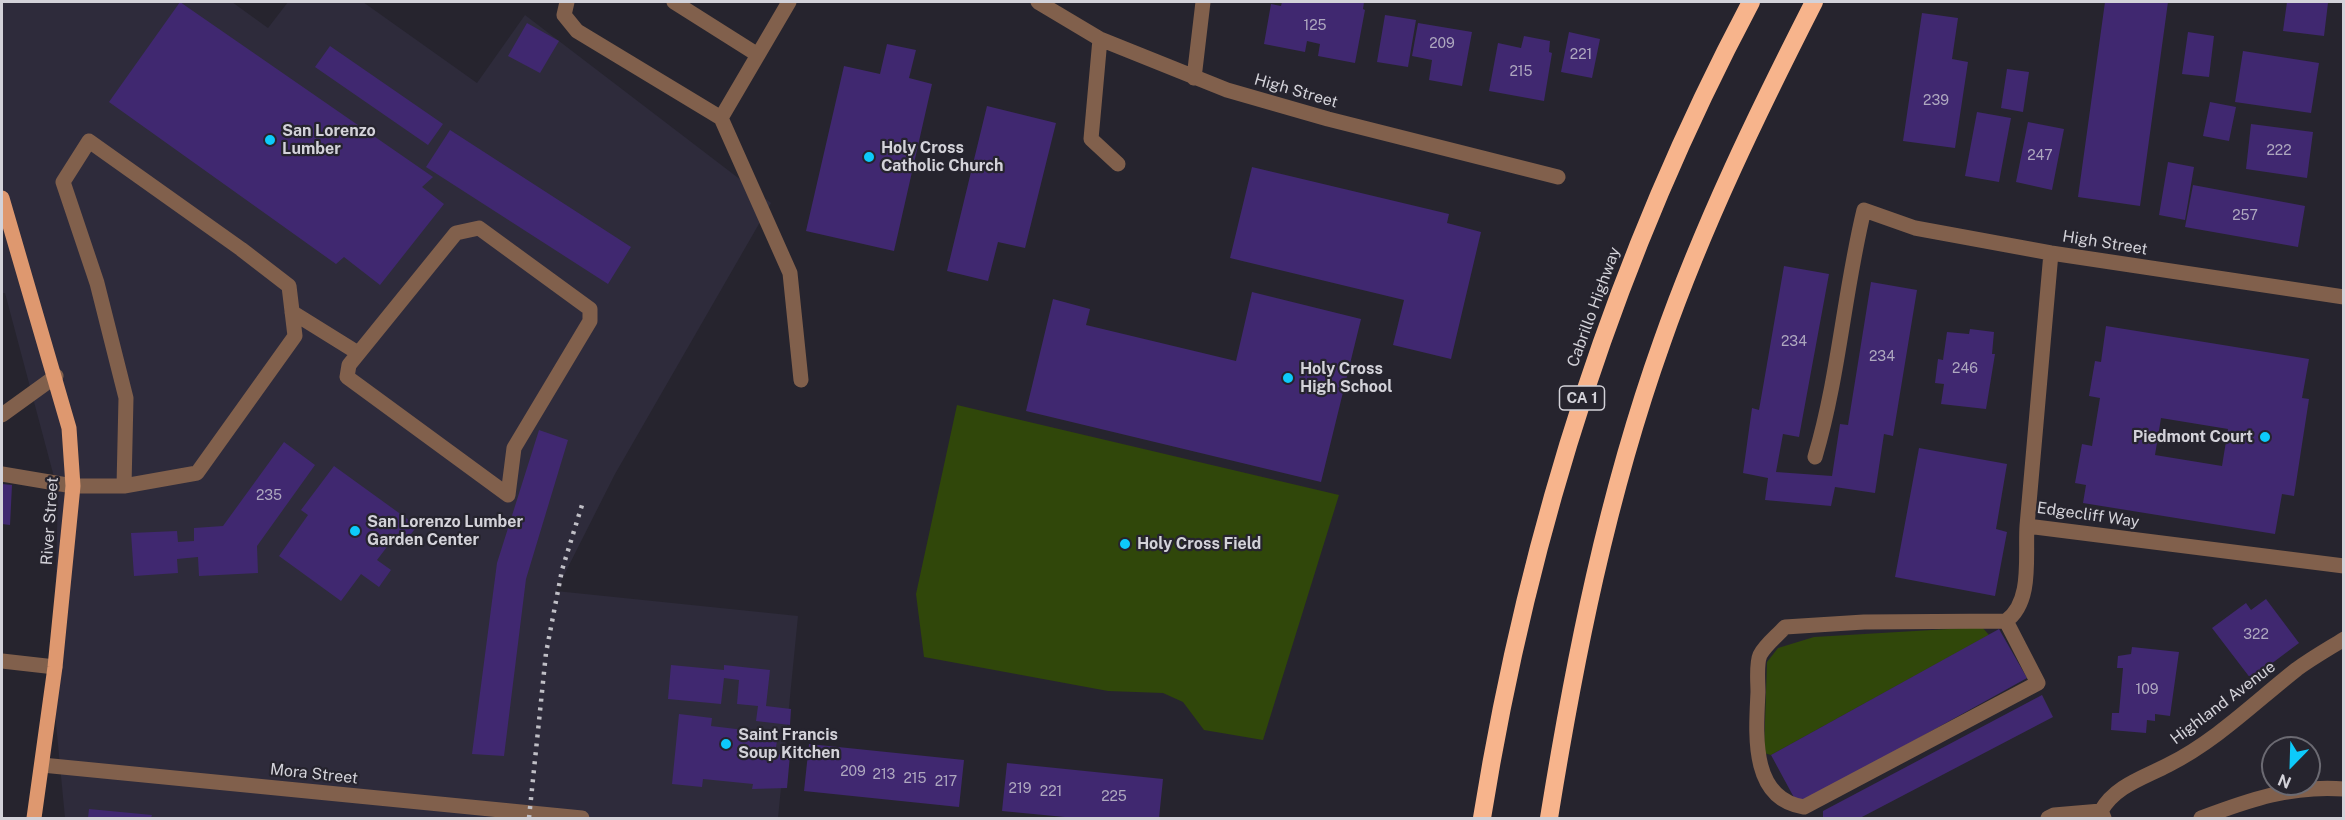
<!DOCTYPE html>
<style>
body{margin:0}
#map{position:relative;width:2345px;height:820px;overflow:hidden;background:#26242e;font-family:"Public Sans",sans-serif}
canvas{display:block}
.frame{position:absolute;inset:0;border:3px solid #d3d2d9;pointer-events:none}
.north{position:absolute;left:2261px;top:736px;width:60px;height:60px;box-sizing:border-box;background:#26242e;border:2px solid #6b6a72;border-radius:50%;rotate:203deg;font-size:16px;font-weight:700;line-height:24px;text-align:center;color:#d3d2d9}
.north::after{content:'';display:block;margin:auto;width:21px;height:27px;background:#0dcafa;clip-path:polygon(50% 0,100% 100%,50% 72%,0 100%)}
</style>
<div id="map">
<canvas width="2345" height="820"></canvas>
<div class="frame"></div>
<div class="north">N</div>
</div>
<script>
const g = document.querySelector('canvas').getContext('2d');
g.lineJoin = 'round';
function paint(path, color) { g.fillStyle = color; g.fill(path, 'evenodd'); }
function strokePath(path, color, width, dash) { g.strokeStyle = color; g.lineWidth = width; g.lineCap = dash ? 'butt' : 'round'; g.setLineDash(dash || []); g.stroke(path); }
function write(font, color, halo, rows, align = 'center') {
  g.font = font + ' "Public Sans",sans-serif'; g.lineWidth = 4.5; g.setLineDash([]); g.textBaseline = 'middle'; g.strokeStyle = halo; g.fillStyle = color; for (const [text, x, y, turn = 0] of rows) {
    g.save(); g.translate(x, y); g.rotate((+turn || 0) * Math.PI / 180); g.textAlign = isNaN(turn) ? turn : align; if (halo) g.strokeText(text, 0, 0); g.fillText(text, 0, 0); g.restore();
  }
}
paint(new Path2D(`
 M 2,2 L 232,2 L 268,28 L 288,2 L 363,2 L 477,83 L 525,15 L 771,203 L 615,474 L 556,591 L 798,616 L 778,818 L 65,818 L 53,692 L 58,492 L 5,293 L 2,293 Z`), '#2e2b3b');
paint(new Path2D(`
 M 957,405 L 1339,495 L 1263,740 L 1204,730 L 1183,702 L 1163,693 L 1108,691 L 924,657 L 916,594 Z
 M 1982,627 L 1989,635 L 1771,755 L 1764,753 L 1767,662 L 1778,648 L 1814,637 Z`), '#30470a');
paint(new Path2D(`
 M 180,2 L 433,177 L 422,187 L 444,204 L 380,285 L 344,257 L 336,264 L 109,102 Z
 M 1282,2 L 1364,2 L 1363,9 L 1365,10 L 1355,63 L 1318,56 L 1320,44 L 1307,41 L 1305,52 L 1264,44 L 1271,4 L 1281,6 Z
 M 2105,2 L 2168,2 L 2140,206 L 2078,197 Z
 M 2287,2 L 2328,3 L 2324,36 L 2283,31 Z
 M 1922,13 L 1958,18 L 1952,59 L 1968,62 L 1955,148 L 1903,141 Z
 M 1385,15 L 1416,20 L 1408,67 L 1377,62 Z
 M 527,23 L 559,41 L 540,73 L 508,56 Z
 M 1418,23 L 1472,32 L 1462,86 L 1429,80 L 1432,60 L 1412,56 Z
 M 1569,32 L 1600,39 L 1592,78 L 1561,72 Z
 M 2188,32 L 2214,36 L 2209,77 L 2182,74 Z
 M 1524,36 L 1550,41 L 1549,52 L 1552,53 L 1544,101 L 1489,91 L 1498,43 L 1521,48 Z
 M 887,44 L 916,50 L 909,78 L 932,84 L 894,251 L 806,231 L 844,66 L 880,74 Z
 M 330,46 L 443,124 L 428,145 L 315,67 Z
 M 2243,51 L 2319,63 L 2311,113 L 2235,102 Z
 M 2007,69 L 2029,72 L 2023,112 L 2001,108 Z
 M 2210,102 L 2236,107 L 2229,141 L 2203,136 Z
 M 987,106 L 1056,123 L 1025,248 L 998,242 L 988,281 L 947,271 Z
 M 1977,112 L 2011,118 L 1999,182 L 1965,176 Z
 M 2028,122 L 2064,129 L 2052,190 L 2016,182 Z
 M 2251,124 L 2313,132 L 2307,178 L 2246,169 Z
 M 450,130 L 631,247 L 608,284 L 426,167 Z
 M 2168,162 L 2194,167 L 2185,220 L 2159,215 Z
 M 1252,167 L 1449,214 L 1447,223 L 1481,232 L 1451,359 L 1393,345 L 1404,300 L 1230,258 Z
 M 2193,185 L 2305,206 L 2298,247 L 2185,227 Z
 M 1784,266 L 1829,274 L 1799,437 L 1783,434 L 1776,472 L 1832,476 L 1840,424 L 1848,425 L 1871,282 L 1917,290 L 1893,436 L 1884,434 L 1875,493 L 1835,487 L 1831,506 L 1765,500 L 1768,478 L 1743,473 L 1752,408 L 1759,410 Z
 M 1252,292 L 1361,319 L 1321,482 L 1026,411 L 1053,299 L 1090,309 L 1086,325 L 1236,361 Z
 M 2106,326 L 2309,359 L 2302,398 L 2309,399 L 2294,496 L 2282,494 L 2275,534 L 2083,503 L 2086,485 L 2075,483 L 2082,444 L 2092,446 L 2100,398 L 2089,396 L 2095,361 L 2101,362 ZM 2161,418 L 2228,429 L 2222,466 L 2155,455 Z
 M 1970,329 L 1994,332 L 1992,354 L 1995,354 L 1986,409 L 1941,404 L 1944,384 L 1935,383 L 1938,359 L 1943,360 L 1947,332 L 1969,334 Z
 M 539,430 L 568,440 L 526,579 L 504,756 L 472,754 L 497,563 Z
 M 284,442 L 315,465 L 257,546 L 258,573 L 199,576 L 198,557 L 177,559 L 178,573 L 134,576 L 131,533 L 177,531 L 178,542 L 194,541 L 194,528 L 223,526 Z
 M 1919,448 L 2007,464 L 1996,529 L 2007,532 L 1995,596 L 1895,577 Z
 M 334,466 L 417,526 L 405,542 L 396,535 L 377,560 L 391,570 L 379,587 L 361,574 L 341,601 L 279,556 L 308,515 L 301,510 Z
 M 2,484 L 12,485 L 10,525 L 2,524 Z
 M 2266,599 L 2299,643 L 2251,679 L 2212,628 L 2246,603 L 2251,610 Z
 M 1999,629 L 2027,678 L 1798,805 L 1771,755 Z
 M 2132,647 L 2179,652 L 2170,716 L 2155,714 L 2155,721 L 2147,720 L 2146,733 L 2111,730 L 2112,713 L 2119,713 L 2123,668 L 2117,668 L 2118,656 L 2131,654 Z
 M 671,665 L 724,670 L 724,665 L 770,670 L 766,706 L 791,709 L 790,725 L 756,721 L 758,706 L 737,704 L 739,680 L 724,678 L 721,704 L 668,699 Z
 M 2042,695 L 2053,717 L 1860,818 L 1823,818 L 1823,811 Z
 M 679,714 L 712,718 L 711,726 L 778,734 L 775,754 L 790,755 L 787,788 L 752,789 L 753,784 L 703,779 L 702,787 L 672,784 Z
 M 809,744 L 964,760 L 959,807 L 804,791 Z
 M 1007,763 L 1163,779 L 1159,818 L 1075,818 L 1002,811 Z
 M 89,809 L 152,815 L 151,818 L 88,818 Z`), '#402870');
strokePath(new Path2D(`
 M 567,2 L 564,15 L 577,31 L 721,118 L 789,2
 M 674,2 L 758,55
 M 1038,2 L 1100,39 L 1227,90 L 1328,119 L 1558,177
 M 1100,39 L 1091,139 L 1118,164
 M 1194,78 L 1203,2
 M 721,118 L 790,273 L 801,380
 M 479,228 L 590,309 L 590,321 L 514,448 L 508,495 L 347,377 L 349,365 L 456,233 Z
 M 2051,253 L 2027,526 L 2344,566
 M 292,312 L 358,353
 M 2,415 L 56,376
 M 1815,457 C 1839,376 1844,292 1864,210 L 1915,228 L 2051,253 L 2344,297
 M 2,474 L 73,486 L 124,486 L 197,473 L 295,336 L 289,286 L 241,249 L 89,141 L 63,182 L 97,283 L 126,398 L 124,486
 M 2006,621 L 2038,683 L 1804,807 C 1750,799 1756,734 1758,692 C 1758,682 1756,664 1760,655 C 1765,645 1777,636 1785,627 L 1864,622 L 2006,621 C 2033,602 2025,556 2027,526
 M 2,661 L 55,667
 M 42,765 L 582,818
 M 2048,818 L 2054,815 L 2101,811
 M 2104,818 L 2101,811 C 2115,786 2143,778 2168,765 C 2216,741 2255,702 2297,669 C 2312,658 2328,649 2344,639
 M 2201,818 C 2249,800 2291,785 2344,789`), '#81604c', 15);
strokePath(new Path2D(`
 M 2,198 L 69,428 L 73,486 L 55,667 L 34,818`), '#de986f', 15);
strokePath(new Path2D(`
 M 1482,818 C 1528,532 1615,258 1751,2
 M 1549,818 C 1575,657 1607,496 1662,342 C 1703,225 1758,112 1814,2`), '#f7b48c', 18);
strokePath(new Path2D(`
 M 529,818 L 546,653 L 562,570 L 582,505`), '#c0bfc6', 4.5, [3, 6]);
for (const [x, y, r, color] of [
 [270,140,6,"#0dcafa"],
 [869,157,6,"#0dcafa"],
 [1288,378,6,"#0dcafa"],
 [2265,437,6,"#0dcafa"],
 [355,531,6,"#0dcafa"],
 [1125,544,6,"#0dcafa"],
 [726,744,6,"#0dcafa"]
]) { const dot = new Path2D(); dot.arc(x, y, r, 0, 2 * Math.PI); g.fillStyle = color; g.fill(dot); strokePath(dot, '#26242e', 2); }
write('14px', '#aea8bf', null, [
 ["125",1315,26],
 ["209",1442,44],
 ["221",1581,55],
 ["215",1521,72],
 ["239",1936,101],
 ["222",2279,151],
 ["247",2040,156],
 ["257",2245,216],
 ["234",1794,342],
 ["234",1882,357],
 ["246",1965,369],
 ["235",269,496],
 ["322",2256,635],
 ["109",2147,690],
 ["209",853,772],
 ["213",884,775],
 ["215",915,779],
 ["217",946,782],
 ["219",1020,789],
 ["221",1051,792],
 ["225",1114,797]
]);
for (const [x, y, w] of [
 [1582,398,45]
]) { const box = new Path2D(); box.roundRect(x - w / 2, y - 12, w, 24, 4.5); g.fillStyle = '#26242e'; g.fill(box); strokePath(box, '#d3d2d9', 1.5); }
write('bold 15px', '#d3d2d9', null, [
 ["CA 1",1582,398]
]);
write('16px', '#d3d2d9', '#26242e', [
 ["High Street",1296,91,16],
 ["High Street",2105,243,9],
 ["Cabrillo Highway",1594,307,-70],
 ["Edgecliff Way",2088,515,8],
 ["River Street",50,521,-86],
 ["Highland Avenue",2223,703,-37],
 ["Mora Street",314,774,6]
]);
write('bold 16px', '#d3d2d9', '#26242e', [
 ["San Lorenzo",282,131],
 ["Lumber",282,149],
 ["Holy Cross",881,148],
 ["Catholic Church",881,166],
 ["Holy Cross",1300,369],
 ["High School",1300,387],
 ["Piedmont Court",2253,437,"right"],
 ["San Lorenzo Lumber",367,522],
 ["Garden Center",367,540],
 ["Holy Cross Field",1137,544],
 ["Saint Francis",738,735],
 ["Soup Kitchen",738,753]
], 'left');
</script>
